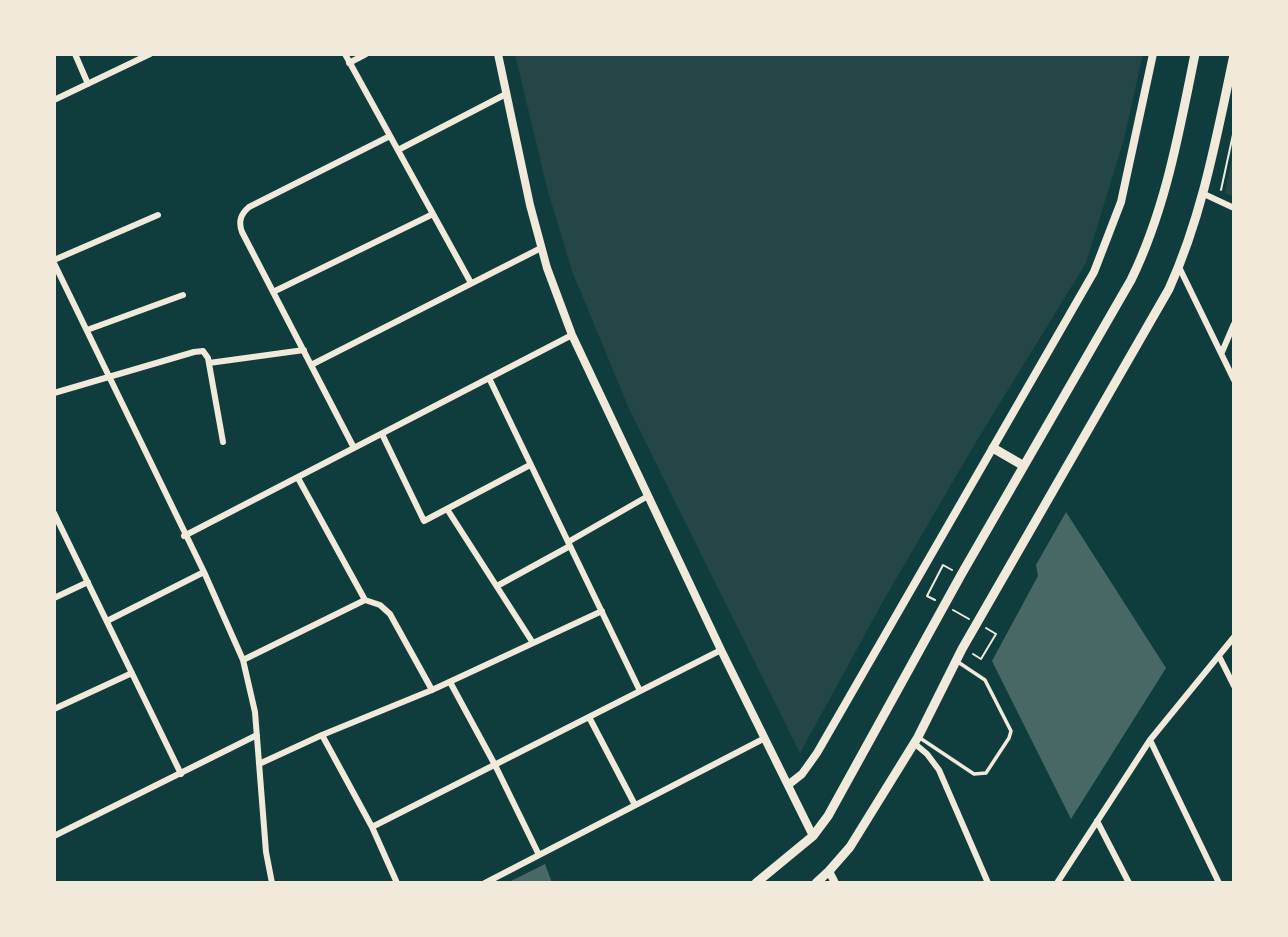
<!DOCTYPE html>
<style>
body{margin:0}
#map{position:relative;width:1288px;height:937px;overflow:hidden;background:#0f3d3e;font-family:Raleway,sans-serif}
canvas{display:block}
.frame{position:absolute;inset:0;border:56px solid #f1e9da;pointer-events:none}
</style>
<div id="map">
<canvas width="1288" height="937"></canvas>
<div class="frame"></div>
</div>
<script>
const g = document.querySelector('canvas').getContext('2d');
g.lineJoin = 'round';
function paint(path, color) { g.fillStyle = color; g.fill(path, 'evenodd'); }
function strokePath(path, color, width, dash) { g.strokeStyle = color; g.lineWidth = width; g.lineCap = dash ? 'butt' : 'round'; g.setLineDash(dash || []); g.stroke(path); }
paint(new Path2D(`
 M 515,54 L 1143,54 L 1124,139 L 1086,263 L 979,437 L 886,596 L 800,753 L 630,411 L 572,271 L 547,188 Z
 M 1234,148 L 1234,197 L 1225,193 Z`), '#244646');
paint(new Path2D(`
 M 1066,512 L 1166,668 L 1071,819 L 992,661 L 1038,576 L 1036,565 Z
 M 545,864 L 552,883 L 507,883 Z`), '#486865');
strokePath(new Path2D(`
 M 1221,190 L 1234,130
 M 935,600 L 927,596 L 943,565 L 952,570
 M 953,610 L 969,619
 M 973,654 L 981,659 L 996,634 L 986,628`), '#f1e9da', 2);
strokePath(new Path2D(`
 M 920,738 L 974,774 L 986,773 L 1009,738 L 1011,731 L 985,680 L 958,662`), '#f1e9da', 3.5);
strokePath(new Path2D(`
 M 75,54 L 88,84
 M 345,54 L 471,283
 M 349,63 L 366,54
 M 54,100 L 150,54
 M 398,150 L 506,94
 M 1204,194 L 1234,208
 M 54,260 L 158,215
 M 54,263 L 204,572 L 243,660 L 255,712 L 266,852 L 272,883
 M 1179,267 L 1234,380
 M 273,292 L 433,214
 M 87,330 L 183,295
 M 1222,352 L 1234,324
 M 209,363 L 304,350
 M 311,365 L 541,248
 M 489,378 L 640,691
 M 54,393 L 194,352 L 203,351 L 208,358 L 223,442
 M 382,434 L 424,521 L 530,465
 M 354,448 L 242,232 C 238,221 241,214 249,207 L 390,136
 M 298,478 L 365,600
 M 447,509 L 533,643
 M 54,513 L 181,774
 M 184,536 L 572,335
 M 568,542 L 648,496
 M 497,586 L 570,546
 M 54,598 L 88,582
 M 107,621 L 204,572
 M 1219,656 L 1234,686
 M 243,660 L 365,600 L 380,605 L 390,614 L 432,690
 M 450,682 L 495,765 L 539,855
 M 54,709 L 132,673
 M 589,717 L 635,805
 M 322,735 L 372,827 L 397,883
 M 1150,740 L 1219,883
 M 914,743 L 927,754 L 939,770 L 988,883
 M 259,764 L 322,735 L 432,690 L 602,611
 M 1097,821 L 1129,883
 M 372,827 L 721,650
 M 54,836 L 257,735
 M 485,883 L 765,738
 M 1057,883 L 1150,740 L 1234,637`), '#f1e9da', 6);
strokePath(new Path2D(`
 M 498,54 L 530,205 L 547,268 L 572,335 L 721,650 L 813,836
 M 788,785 L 802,774 L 817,753 L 1094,272 L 1121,202 L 1153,54
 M 829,871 L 835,883`), '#f1e9da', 8);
strokePath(new Path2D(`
 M 993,448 L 1024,466
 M 756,883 L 813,836 L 828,816 L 961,575 L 1131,280 C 1166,208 1179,132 1195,54
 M 816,883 L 829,871 L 850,847 L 918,737 L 962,649 L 1169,289 C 1203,214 1217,134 1234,55`), '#f1e9da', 9);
</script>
